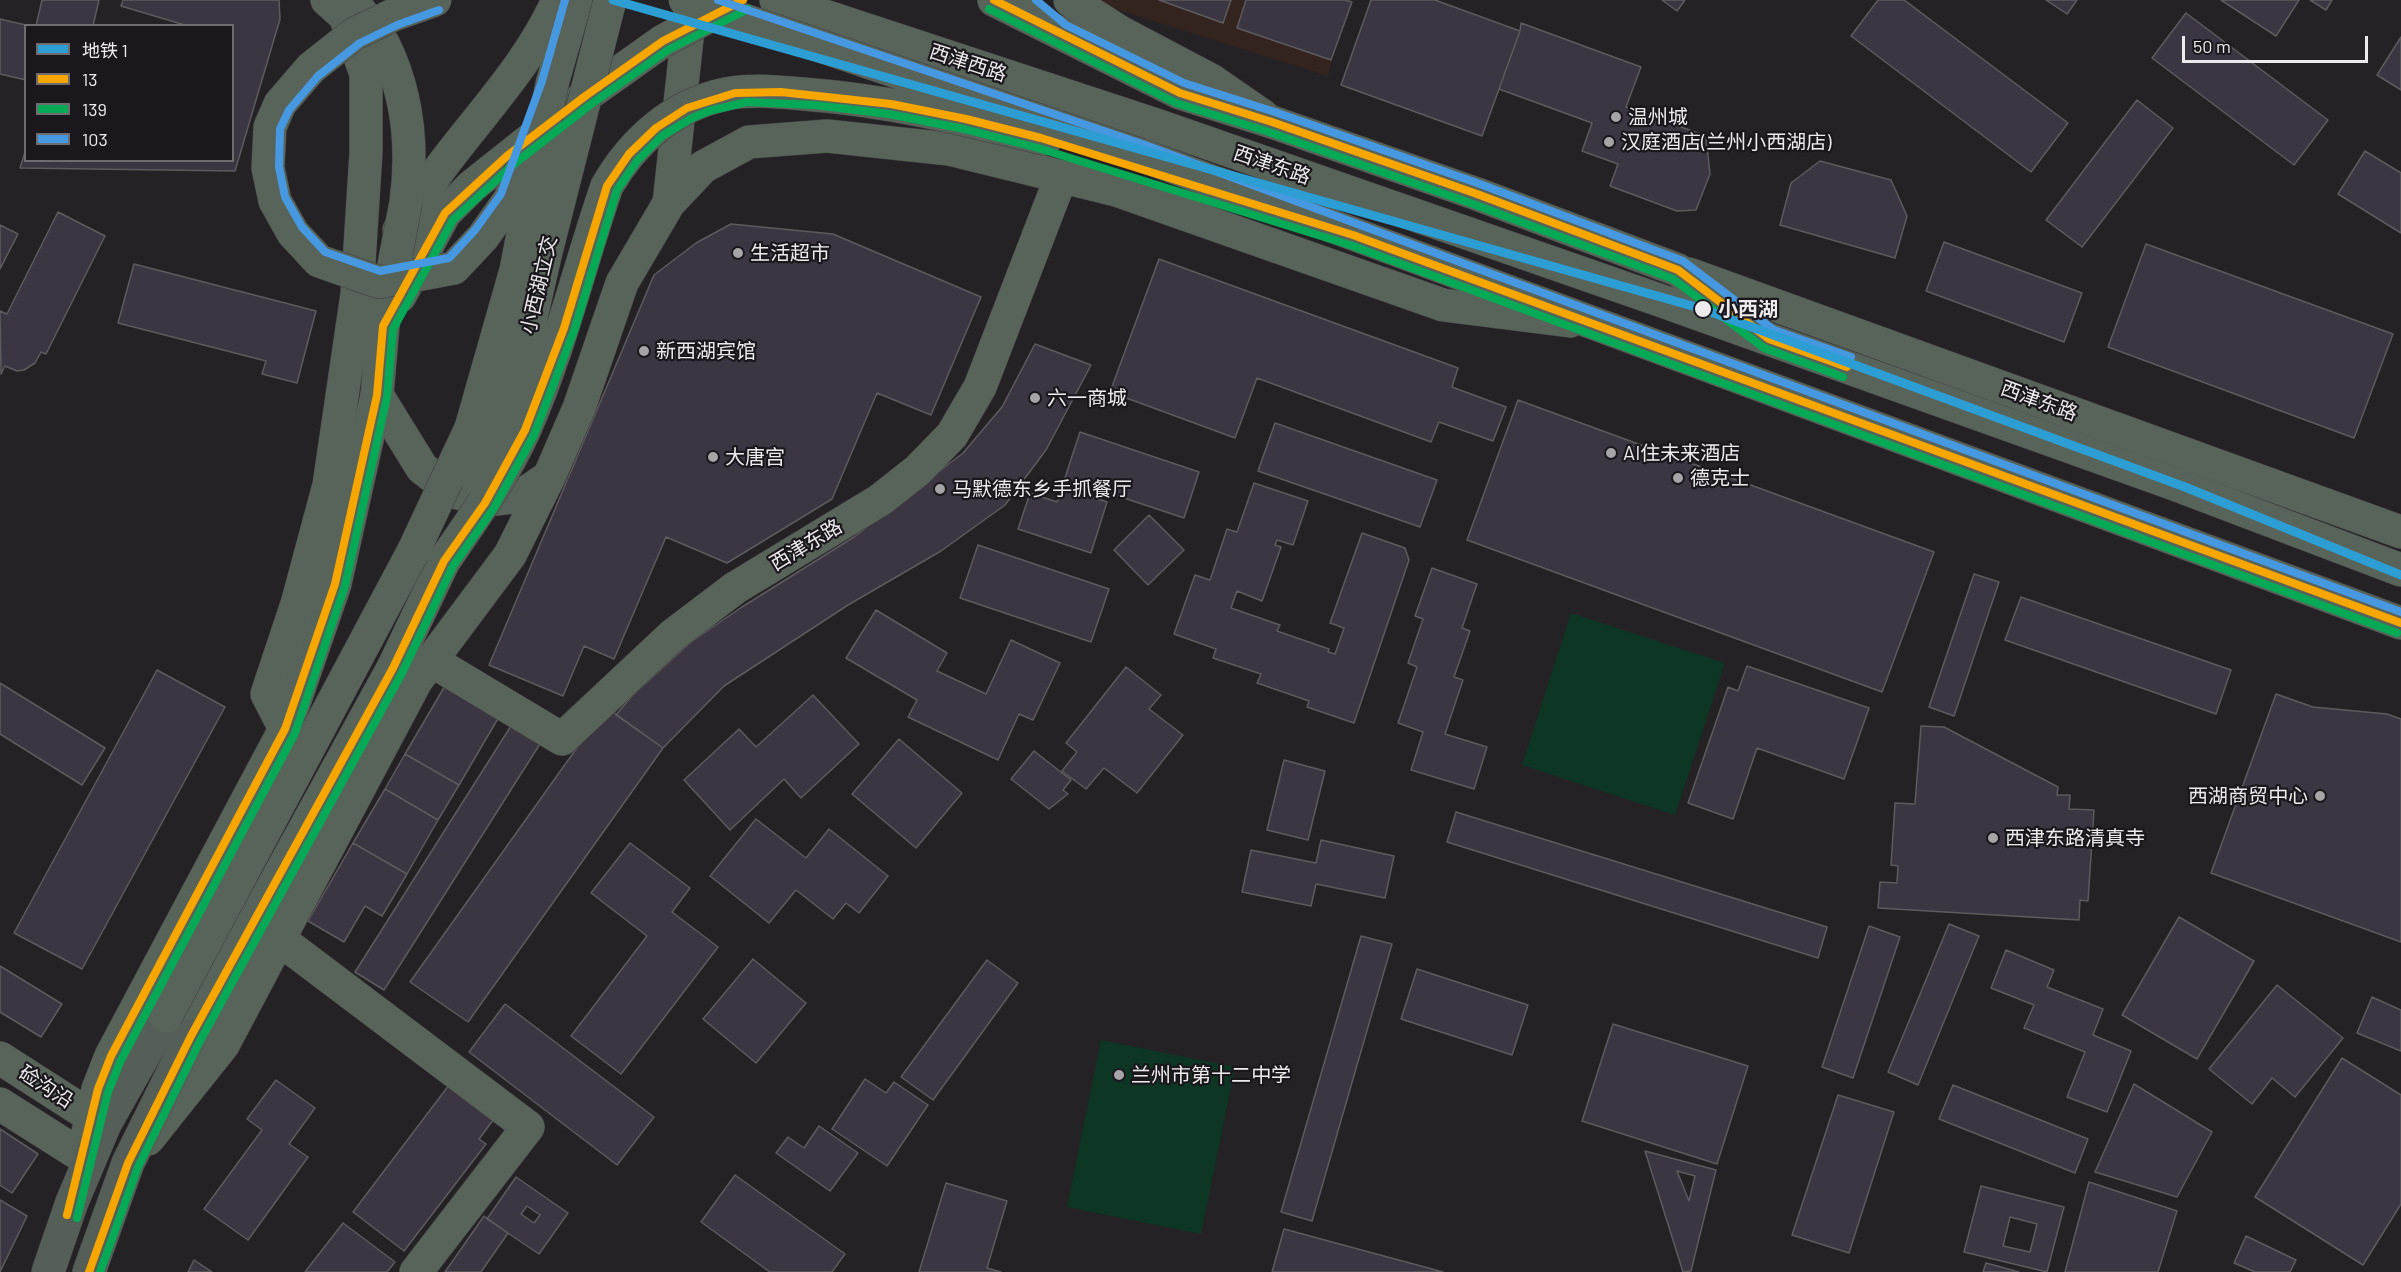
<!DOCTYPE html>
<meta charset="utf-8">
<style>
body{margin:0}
#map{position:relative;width:2401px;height:1272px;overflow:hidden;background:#242225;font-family:Barlow,"Noto Sans SC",sans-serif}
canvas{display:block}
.legend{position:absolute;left:24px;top:24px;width:210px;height:138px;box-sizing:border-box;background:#1b181d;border:2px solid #6f6c70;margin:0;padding:8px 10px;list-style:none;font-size:18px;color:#eceaed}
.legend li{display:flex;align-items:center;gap:12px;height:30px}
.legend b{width:30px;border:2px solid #6f6c70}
.scale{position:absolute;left:2182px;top:36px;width:186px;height:27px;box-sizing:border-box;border:3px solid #eceaed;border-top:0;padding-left:8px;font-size:18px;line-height:21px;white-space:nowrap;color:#eceaed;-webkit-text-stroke:4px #1b181d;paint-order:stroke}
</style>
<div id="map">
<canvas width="2401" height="1272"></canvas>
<ul class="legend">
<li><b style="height:8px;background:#2d9ed3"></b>地铁 1</li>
<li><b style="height:8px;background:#f7a600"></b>13</li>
<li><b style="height:8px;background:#06aa56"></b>139</li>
<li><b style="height:8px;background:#4699e1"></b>103</li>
</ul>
<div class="scale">50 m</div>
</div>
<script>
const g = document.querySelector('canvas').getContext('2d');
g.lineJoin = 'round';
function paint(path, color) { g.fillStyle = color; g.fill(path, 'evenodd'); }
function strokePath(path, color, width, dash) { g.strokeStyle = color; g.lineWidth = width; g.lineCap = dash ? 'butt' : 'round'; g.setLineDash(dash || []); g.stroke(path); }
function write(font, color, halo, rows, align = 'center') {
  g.font = font + ' Barlow,"Noto Sans SC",sans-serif'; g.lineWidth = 4.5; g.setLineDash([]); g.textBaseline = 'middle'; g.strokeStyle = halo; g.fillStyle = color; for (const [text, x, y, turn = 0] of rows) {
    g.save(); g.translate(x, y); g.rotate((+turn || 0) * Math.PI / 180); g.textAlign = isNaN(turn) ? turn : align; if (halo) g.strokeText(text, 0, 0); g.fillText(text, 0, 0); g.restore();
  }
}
paint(new Path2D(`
 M 1094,0 L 1347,0 L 1328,76 L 1096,3 Z`), '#342420');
paint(new Path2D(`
 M 1571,613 L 1725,663 L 1675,815 L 1522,765 Z
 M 1101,1040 L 1235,1067 L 1201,1234 L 1067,1207 Z`), '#0d3625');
const building = new Path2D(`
 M 42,0 L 99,0 L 93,26 L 36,26 Z
 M 123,0 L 279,0 L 280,19 L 235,171 L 20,168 L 26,149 L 26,160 L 232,160 L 232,26 L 188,26 L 121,6 Z
 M 1159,0 L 1231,0 L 1223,23 Z
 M 1246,0 L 1345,0 L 1352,2 L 1331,60 L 1237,28 Z
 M 1371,0 L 1435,0 L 1520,31 L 1482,136 L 1341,85 Z
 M 1662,0 L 1685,0 L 1677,11 Z
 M 1878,0 L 1904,0 L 2068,123 L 2031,172 L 1851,36 Z
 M 2046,0 L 2077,0 L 2067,14 Z
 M 2221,0 L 2299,0 L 2276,36 Z
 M 2310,0 L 2332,0 L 2326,10 Z
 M 2186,13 L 2328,120 L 2294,165 L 2152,58 Z
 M 0,19 L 30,26 L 26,26 L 26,80 L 0,74 Z
 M 1521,23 L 1641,67 L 1626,107 L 1706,136 L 1710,174 L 1696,210 L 1677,211 L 1610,186 L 1618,164 L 1582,151 L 1592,123 L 1499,89 L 1520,31 Z
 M 2401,37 L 2401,90 L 2377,75 Z
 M 2137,100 L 2173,128 L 2082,247 L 2046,220 Z
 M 2365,151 L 2401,173 L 2401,233 L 2338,194 Z
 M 1820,161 L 1891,180 L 1907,216 L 1895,258 L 1780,225 L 1791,183 Z
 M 58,212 L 105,236 L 46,354 L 41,352 L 35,363 L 24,370 L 17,371 L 5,366 L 1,374 L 0,311 L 7,314 Z
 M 731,224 L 833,234 L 981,297 L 931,415 L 877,393 L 832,499 L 727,563 L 666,537 L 614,659 L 584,646 L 563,696 L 489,665 L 654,275 L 696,243 Z
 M 0,225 L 18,234 L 0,269 Z
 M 1944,242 L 2082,293 L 2064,342 L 1926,291 Z
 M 2146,244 L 2393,334 L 2354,438 L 2108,347 Z
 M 1159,259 L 1458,368 L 1452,387 L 1506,407 L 1493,441 L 1439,422 L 1431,442 L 1257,378 L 1235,438 L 1110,392 Z
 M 134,264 L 316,311 L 297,383 L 262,374 L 266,361 L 118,323 Z
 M 1035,344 L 1091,365 L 1046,450 L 1005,505 L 941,551 L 848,605 L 724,686 L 663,748 L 616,715 L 632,696 L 691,642 L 742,607 L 854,537 L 963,453 L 1002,407 Z
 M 1518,400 L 1934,552 L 1882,692 L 1467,540 Z
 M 1275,423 L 1437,480 L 1420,527 L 1258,471 Z
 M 1080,432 L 1199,472 L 1184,518 L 1082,484 L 1079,493 L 1107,502 L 1091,553 L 1018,529 L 1030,493 L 1057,502 Z
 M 1254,483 L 1308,501 L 1293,545 L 1277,540 L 1275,545 L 1281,547 L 1262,601 L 1237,591 L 1231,608 L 1280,625 L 1277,631 L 1329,649 L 1328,652 L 1335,654 L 1344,628 L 1330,623 L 1362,533 L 1405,548 L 1409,560 L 1354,723 L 1307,707 L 1309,701 L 1257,683 L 1261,674 L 1213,658 L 1216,649 L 1174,634 L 1195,575 L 1210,580 L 1227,529 L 1237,532 Z
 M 1149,515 L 1184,550 L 1148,585 L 1114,550 Z
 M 978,545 L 1109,589 L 1091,642 L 960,598 Z
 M 1432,568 L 1477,584 L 1462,628 L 1470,631 L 1454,677 L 1463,680 L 1445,734 L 1487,747 L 1474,789 L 1411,770 L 1423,732 L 1398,723 L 1417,667 L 1408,663 L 1423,619 L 1415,616 Z
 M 1974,574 L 1999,582 L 1954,716 L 1929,707 Z
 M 2021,597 L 2231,670 L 2216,714 L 2005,640 Z
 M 876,610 L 947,653 L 937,671 L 986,694 L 1011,640 L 1060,663 L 1033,720 L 1019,714 L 998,760 L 908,717 L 917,700 L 846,658 Z
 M 1747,666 L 1869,708 L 1844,779 L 1757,748 L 1733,819 L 1688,803 L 1728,687 L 1738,691 Z
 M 1126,667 L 1161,695 L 1149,709 L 1183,735 L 1137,793 L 1104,768 L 1086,789 L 1062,771 L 1077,752 L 1066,743 Z
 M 157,670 L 225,707 L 82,969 L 14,933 Z
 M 449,679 L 503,710 L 459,785 L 405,754 Z
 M 0,683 L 105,748 L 82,785 L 0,734 Z
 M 2276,694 L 2313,707 L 2387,714 L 2401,719 L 2401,942 L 2211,873 Z
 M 813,695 L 859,744 L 801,798 L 784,779 L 730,830 L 684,780 L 739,729 L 756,747 Z
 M 606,707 L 663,748 L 468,1022 L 410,982 Z
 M 516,718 L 545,736 L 384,990 L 355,972 Z
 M 1921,726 L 1944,727 L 2058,787 L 2057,795 L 2070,795 L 2069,809 L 2094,810 L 2088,901 L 2080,900 L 2079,920 L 1878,908 L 1880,882 L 1897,883 L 1898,866 L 1891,865 L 1895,803 L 1915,804 Z
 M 899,739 L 962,793 L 916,848 L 852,794 Z
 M 1034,751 L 1071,780 L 1063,790 L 1068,794 L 1049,809 L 1011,779 Z
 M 405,754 L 459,785 L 438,820 L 385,789 Z
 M 1284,760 L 1325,771 L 1308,840 L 1267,830 Z
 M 385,789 L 438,820 L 407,874 L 353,843 Z
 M 1456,812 L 1827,927 L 1818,958 L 1447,842 Z
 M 756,819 L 806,858 L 829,829 L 888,876 L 859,913 L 846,903 L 833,919 L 796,890 L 769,923 L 710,876 Z
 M 1321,840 L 1394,856 L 1385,898 L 1316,884 L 1311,906 L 1242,892 L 1251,850 L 1316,863 Z
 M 353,843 L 407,874 L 382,916 L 365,906 L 344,942 L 308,921 Z
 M 630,843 L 690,888 L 672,912 L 718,947 L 621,1074 L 571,1036 L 647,936 L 591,893 Z
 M 2179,917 L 2254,961 L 2197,1059 L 2122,1015 Z
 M 1949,924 L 1979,936 L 1918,1085 L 1888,1072 Z
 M 1869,926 L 1900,937 L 1853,1078 L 1822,1067 Z
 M 1361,936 L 1392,944 L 1312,1221 L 1281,1212 Z
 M 2006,950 L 2054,970 L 2047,987 L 2103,1009 L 2093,1035 L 2131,1051 L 2107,1112 L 2067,1097 L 2085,1052 L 2024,1028 L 2034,1005 L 1991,988 Z
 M 753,959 L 806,1003 L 756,1063 L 703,1019 Z
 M 987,960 L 1018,983 L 933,1100 L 901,1077 Z
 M 0,966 L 62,1004 L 41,1037 L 0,1012 Z
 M 1417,969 L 1528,1005 L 1512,1055 L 1401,1019 Z
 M 2277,985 L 2343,1038 L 2295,1097 L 2272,1078 L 2252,1104 L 2209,1069 Z
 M 2372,997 L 2401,1010 L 2401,1051 L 2357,1033 Z
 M 505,1004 L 654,1117 L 617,1165 L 469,1052 Z
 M 1613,1024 L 1748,1066 L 1717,1164 L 1582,1121 Z
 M 2342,1058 L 2401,1095 L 2401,1204 L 2363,1265 L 2255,1197 Z
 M 865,1079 L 886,1093 L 894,1082 L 928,1105 L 887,1166 L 832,1129 Z
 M 276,1080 L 315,1108 L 289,1144 L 308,1157 L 248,1240 L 204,1209 L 262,1130 L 247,1119 Z
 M 2134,1084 L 2212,1132 L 2177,1197 L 2095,1172 Z
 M 449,1085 L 494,1119 L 479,1139 L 486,1144 L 404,1251 L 353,1212 Z
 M 1953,1085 L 2088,1139 L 2075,1173 L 1939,1119 Z
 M 1838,1095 L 1894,1112 L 1849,1253 L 1792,1235 Z
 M 819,1126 L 858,1153 L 830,1191 L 776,1153 L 788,1137 L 804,1148 Z
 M 0,1129 L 38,1154 L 12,1193 L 0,1185 Z
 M 1645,1151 L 1716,1170 L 1691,1271 L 1683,1272 ZM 1677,1171 L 1695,1176 L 1689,1201 Z
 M 735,1175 L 845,1254 L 832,1272 L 770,1272 L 701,1222 Z
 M 516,1177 L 568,1213 L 539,1254 L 487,1219 ZM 527,1206 L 540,1215 L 534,1223 L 521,1214 Z
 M 2089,1182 L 2177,1211 L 2158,1272 L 2065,1272 Z
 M 946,1183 L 1007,1201 L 987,1268 L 1001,1272 L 919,1272 Z
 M 1981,1186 L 2064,1207 L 2047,1272 L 1964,1252 ZM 2010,1217 L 2037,1224 L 2030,1252 L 2003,1246 Z
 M 0,1200 L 27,1216 L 0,1272 Z
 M 484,1216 L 508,1233 L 481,1272 L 445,1272 Z
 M 343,1223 L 395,1262 L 387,1272 L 305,1272 Z
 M 1284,1229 L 1443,1272 L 1272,1272 Z
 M 2246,1236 L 2296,1260 L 2290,1272 L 2255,1272 L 2234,1263 Z
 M 194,1260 L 212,1272 L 188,1272 Z
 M 1986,1263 L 2019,1272 L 1983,1272 Z`);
paint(building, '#3c3642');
strokePath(building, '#5d5b5e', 1.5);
const minor = new Path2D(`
 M 1070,0 L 1120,32 L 1211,80 L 1263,116
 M 669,203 L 703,167 L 749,142 L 827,136 L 949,149 L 1116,190 L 1443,305 L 1570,321
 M 399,230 C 415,206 430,181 448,158 C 487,107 532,59 558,0
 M 1689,274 L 2401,532
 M 377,395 L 422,468 L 453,492 L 488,500 L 521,496 L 549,477
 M 432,661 L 562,739 L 673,635 L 735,588 L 880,500 L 918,470 L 952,435 L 980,387 L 1061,177
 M 285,729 L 267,694 L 297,604 L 329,485 L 357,294 L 366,152 L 366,74 L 345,16 L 327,0
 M 279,939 L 528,1127 L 416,1272
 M 0,1058 L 92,1117
 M 0,1104 L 82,1156
 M 148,1139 L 223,1045 L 416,681 L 510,555 L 549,477 L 579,408 L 622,283 L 669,203 L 691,3`);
const major = new Path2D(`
 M 352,0 C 362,15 376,30 384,45 C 408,94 413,149 406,202
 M 776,0 L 1159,126 L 1662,301 L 2174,484 L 2401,570
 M 994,0 L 1180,93 L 1272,122 L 1477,194 L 1678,270 L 1744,320
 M 552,84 L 576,0
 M 1141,155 L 2401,623
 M 400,296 L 445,213 L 472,186 L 584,97 L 663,41
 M 191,1036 L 393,668 L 444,561
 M 83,1154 L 98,1089 L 111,1056 L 285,729 L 335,584 L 377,395 L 383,326 L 396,254`);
const highway = new Path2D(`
 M 48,1272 L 72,1202 L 105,1124 L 166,1016
 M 89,1272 L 128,1163 L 191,1036`);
strokePath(minor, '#403f40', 34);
strokePath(major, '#403f40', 34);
strokePath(highway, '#403f40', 34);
strokePath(minor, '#586359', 33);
strokePath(major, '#58635a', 33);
strokePath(highway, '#565f57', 33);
const majorBridge = new Path2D(`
 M 435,0 L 393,15 L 354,34 L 311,68 L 280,104 L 270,127 L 268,168 L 275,201 L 293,233 L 319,261 L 379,282 L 454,268 L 483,237 L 510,199 L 523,165
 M 685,0 L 1141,155
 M 663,41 L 730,5
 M 396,254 L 406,202
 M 477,479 L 516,383 L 545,256 L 610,0
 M 444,561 C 473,519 504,476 525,429 C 560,350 579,267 607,186 C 633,141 673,105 726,94 C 750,89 779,92 803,94 C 886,100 965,119 1046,139
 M 166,1016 L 414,550 L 471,428 L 516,270 L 552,84`);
strokePath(majorBridge, '#403f40', 34, []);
strokePath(majorBridge, '#58635a', 33);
strokePath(new Path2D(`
 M 994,0 L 1180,93 L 1272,122 L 1477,194 L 1678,270 L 1769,339 L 1847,367
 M 67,1215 L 98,1089 L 111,1056 L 285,729 L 335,584 L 377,395 L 383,326 L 445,213 L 507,156 L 584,97 L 663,41 L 743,0
 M 89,1272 L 128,1163 L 191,1036 L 393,668 L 444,561 L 485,503 L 525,430 L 564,328 L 607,186 L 629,154 L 656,128 L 687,108 L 735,93 L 781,92 L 891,104 L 966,119 L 1041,138 L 1353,235 L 2401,623`), '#f7a600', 8);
strokePath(new Path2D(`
 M 989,9 L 1176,103 L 1269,132 L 1473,204 L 1673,279 L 1764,348 L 1843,377
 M 77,1218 L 108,1092 L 121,1060 L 295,733 L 345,586 L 387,397 L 393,329 L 453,220 L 514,164 L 590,105 L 668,50 L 748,9
 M 100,1272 L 138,1167 L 200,1041 L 402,673 L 453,566 L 494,508 L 534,435 L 574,331 L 617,190 L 637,161 L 662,136 L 692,118 L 709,111 L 747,102 L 814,105 L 889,114 L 964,129 L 1038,148 L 1350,245 L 2397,633`), '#06aa56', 8);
strokePath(new Path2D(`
 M 718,0 L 1145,145 L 2401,612
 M 1036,0 L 1066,25 L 1184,83 L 1275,112 L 1480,184 L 1683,261 L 1774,330 L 1851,357
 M 439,10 L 397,25 L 360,43 L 318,76 L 289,110 L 280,129 L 279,167 L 285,197 L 302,227 L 325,252 L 380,271 L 449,258 L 475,230 L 501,194 L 542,81 L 565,0`), '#4699e1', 8);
strokePath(new Path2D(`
 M 613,0 L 1703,309 L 2185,487 L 2401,575`), '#2d9ed3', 9);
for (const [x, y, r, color] of [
 [1616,117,6,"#a6a4a7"],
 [1609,142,6,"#a6a4a7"],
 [738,253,6,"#a6a4a7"],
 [1703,309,9,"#eceaed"],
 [644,351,6,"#a6a4a7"],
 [1035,398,6,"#a6a4a7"],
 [1611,453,6,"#a6a4a7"],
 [713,457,6,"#a6a4a7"],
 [1678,478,6,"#a6a4a7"],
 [940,489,6,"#a6a4a7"],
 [2320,796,6,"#a6a4a7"],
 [1993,838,6,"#a6a4a7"],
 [1119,1075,6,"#a6a4a7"]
]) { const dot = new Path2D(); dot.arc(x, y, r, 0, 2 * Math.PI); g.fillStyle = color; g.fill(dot); strokePath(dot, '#1b181d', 2); }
write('20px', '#eceaed', '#1b181d', [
 ["西津西路",968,63,18],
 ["西津东路",1272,165,19],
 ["小西湖立交",539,285,-77],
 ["西津东路",2039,401,20],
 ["西津东路",806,545,-31],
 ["硷沟沿",46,1087,33]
]);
write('20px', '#eceaed', '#1b181d', [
 ["温州城",1628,117],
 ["汉庭酒店(兰州小西湖店)",1621,142],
 ["生活超市",750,253],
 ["新西湖宾馆",656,351],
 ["六一商城",1047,398],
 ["AI住未来酒店",1623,453],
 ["大唐宫",725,457],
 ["德克士",1690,478],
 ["马默德东乡手抓餐厅",952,489],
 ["西湖商贸中心",2308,796,"right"],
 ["西津东路清真寺",2005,838],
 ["兰州市第十二中学",1131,1075]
], 'left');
write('bold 20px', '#eceaed', '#1b181d', [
 ["小西湖",1718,309]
], 'left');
</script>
